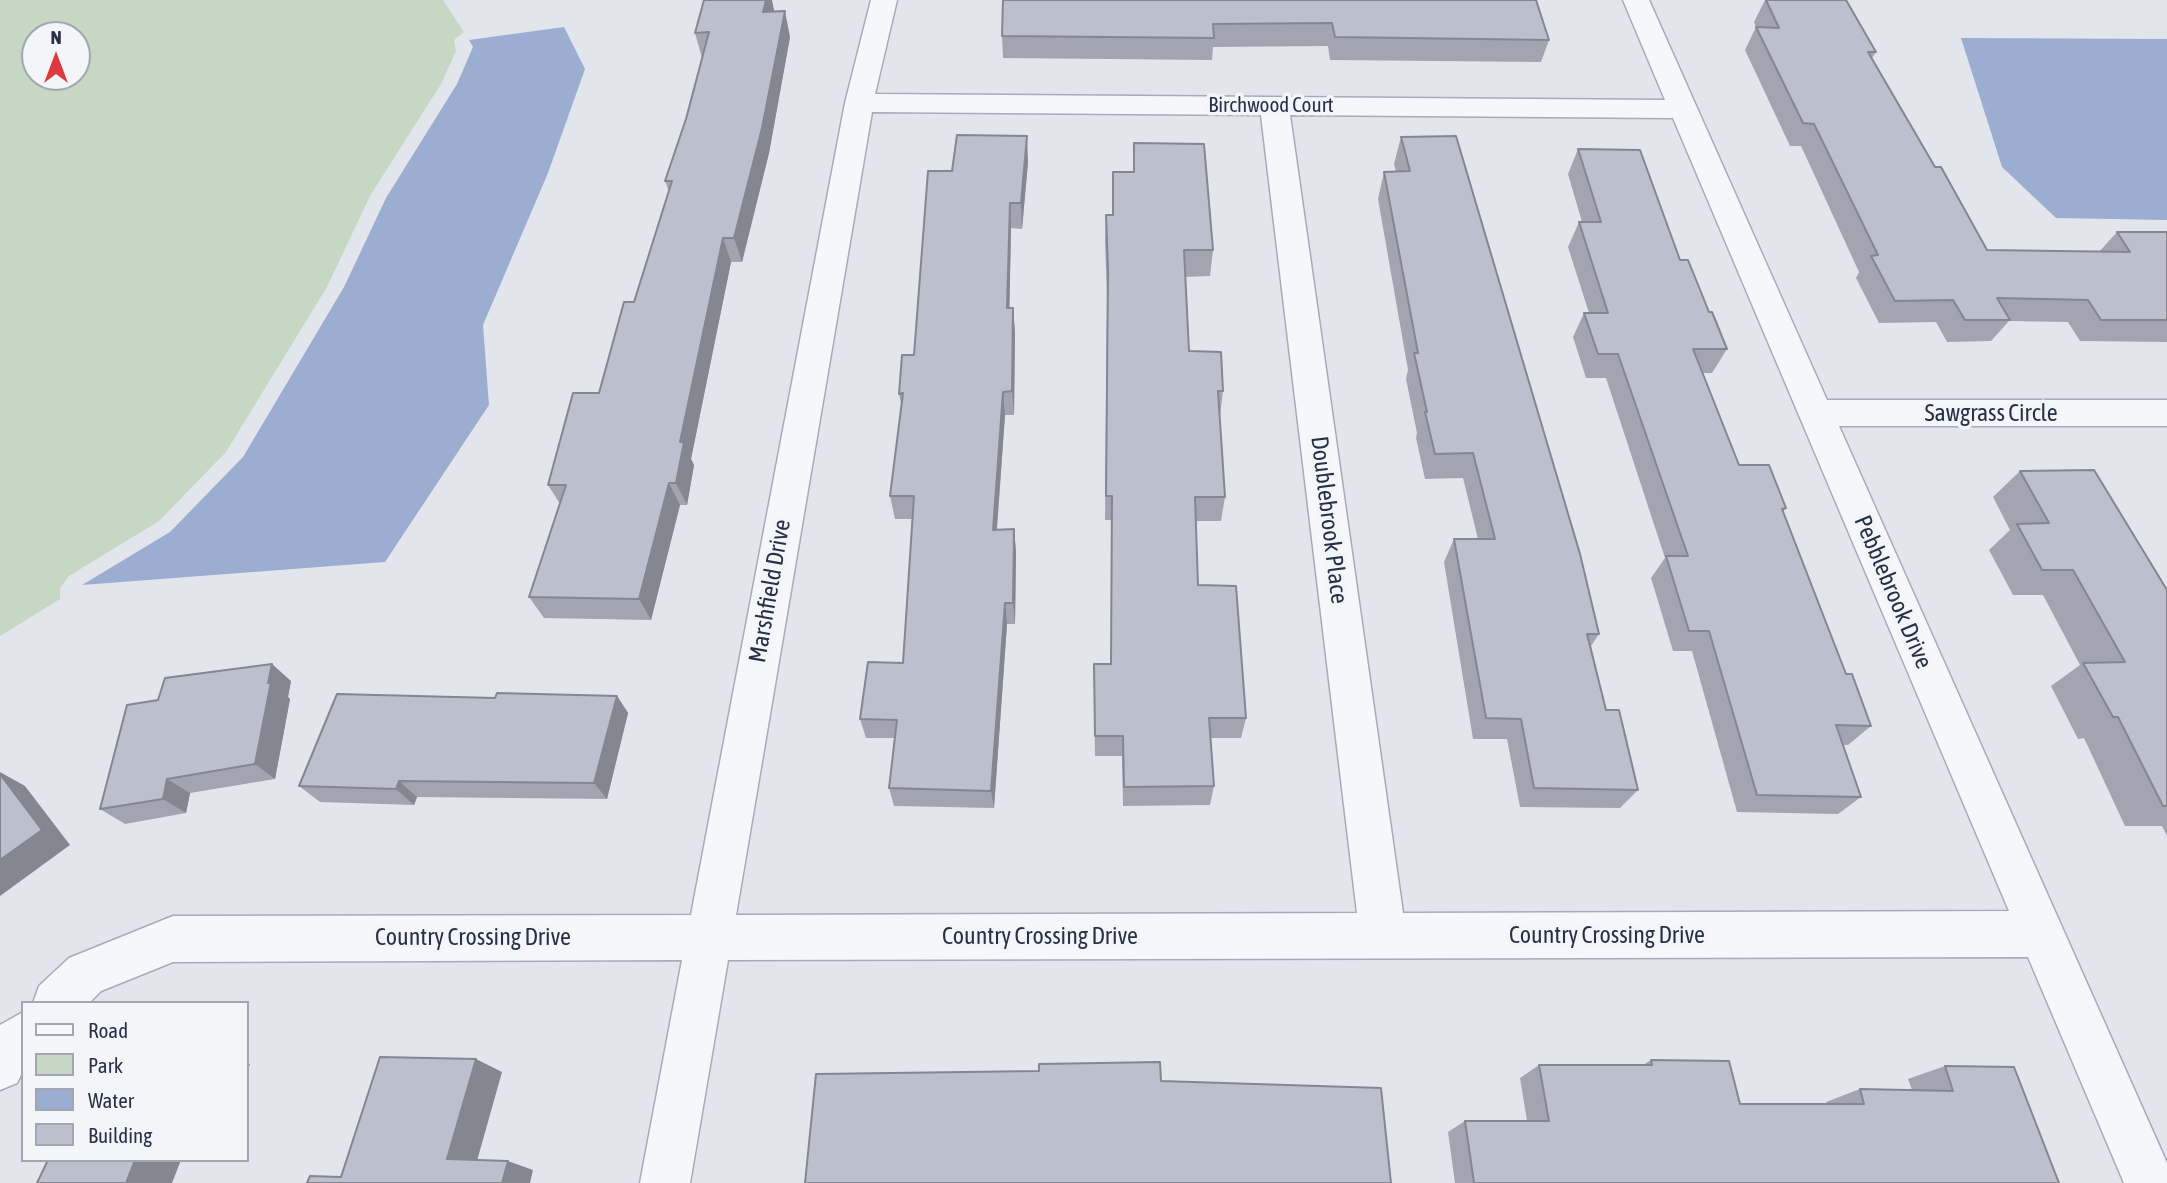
<!DOCTYPE html>
<style>
body{margin:0}
#map{position:relative;width:2167px;height:1183px;overflow:hidden;background:#e3e5ed;font-family:"Asap Condensed",sans-serif}
canvas{display:block}
.legend{position:absolute;left:21px;top:1001px;width:228px;height:161px;box-sizing:border-box;background:#f3f5f9;border:2px solid #a2a6b2;margin:0;padding:9px 12px;list-style:none;font-size:21px;color:#283047}
.legend li{display:flex;align-items:center;gap:14px;height:35px}
.legend b{width:35px;border:2px solid #a2a6b2}
.north{position:absolute;left:21px;top:21px;width:70px;height:70px;box-sizing:border-box;background:#f3f5f9;border:2px solid #a2a6b2;border-radius:50%;rotate:0deg;font-size:19px;font-weight:700;line-height:28px;text-align:center;color:#283047}
.north::after{content:'';display:block;margin:auto;width:24px;height:32px;background:#dd3c3f;clip-path:polygon(50% 0,100% 100%,50% 72%,0 100%)}
</style>
<div id="map">
<canvas width="2167" height="1183"></canvas>
<ul class="legend">
<li><b style="height:9px;background:#f6f7fa"></b>Road</li>
<li><b style="height:19px;background:#c6d7c3"></b>Park</li>
<li><b style="height:19px;background:#9badd0"></b>Water</li>
<li><b style="height:19px;background:#bcc0cd"></b>Building</li>
</ul>
<div class="north">N</div>
</div>
<script>
const g = document.querySelector('canvas').getContext('2d');
g.lineJoin = 'round';
function paint(path, color) { g.fillStyle = color; g.fill(path, 'evenodd'); }
function strokePath(path, color, width, dash) { g.strokeStyle = color; g.lineWidth = width; g.lineCap = dash ? 'butt' : 'round'; g.setLineDash(dash || []); g.stroke(path); }
function write(font, color, halo, rows, align = 'center') {
  g.font = font + ' "Asap Condensed",sans-serif'; g.lineWidth = 7; g.setLineDash([]); g.textBaseline = 'middle'; g.strokeStyle = halo; g.fillStyle = color; for (const [text, x, y, turn = 0] of rows) {
    g.save(); g.translate(x, y); g.rotate((+turn || 0) * Math.PI / 180); g.textAlign = isNaN(turn) ? turn : align; if (halo) g.strokeText(text, 0, 0); g.fillText(text, 0, 0); g.restore();
  }
}
paint(new Path2D(`
 M 0,0 L 443,0 L 464,32 L 454,40 L 456,51 L 441,84 L 370,196 L 327,287 L 226,452 L 159,521 L 69,576 L 60,588 L 60,599 L 0,636 ZM 35,35 L 77,35 L 77,77 L 35,77 Z`), '#c6d7c3');
paint(new Path2D(`
 M 564,27 L 585,69 L 548,173 L 483,325 L 489,405 L 385,562 L 82,585 L 170,532 L 243,457 L 344,287 L 386,198 L 457,84 L 473,47 L 469,40 Z
 M 1961,38 L 2167,39 L 2167,220 L 2056,218 L 2002,167 Z`), '#9badd0');
const minor = new Path2D(`
 M 871,0 L 897,0 L 875,94 L 1665,100 L 1623,0 L 1649,0 L 1827,400 L 2167,400 L 2167,426 L 1839,426 L 2167,1163 L 2167,1183 L 2124,1183 L 2028,957 L 728,960 L 690,1183 L 640,1183 L 682,960 L 173,962 L 101,991 L 89,1003 L 33,1003 L 39,986 L 69,958 L 173,916 L 691,915 L 845,103 ZM 872,112 L 1261,115 L 1357,913 L 736,915 ZM 1290,115 L 1673,118 L 2009,911 L 1403,913 Z
 M 23,1012 L 23,1071 L 17,1083 L 0,1090 L 0,1025 Z`);
strokePath(minor, '#a7abb8', 3);
paint(minor, '#f6f7fa');
paint(new Path2D(`
 M 1003,0 L 1549,40 L 1541,62 L 1330,60 L 1328,46 L 1213,47 L 1212,60 L 1003,58 L 1002,36 Z
 M 1765,0 L 1876,52 L 1872,58 L 1935,167 L 1987,250 L 2099,252 L 2117,232 L 2167,232 L 2167,342 L 2080,341 L 2068,322 L 2009,321 L 1991,341 L 1947,342 L 1936,322 L 1879,323 L 1856,278 L 1859,272 L 1801,146 L 1790,146 L 1745,50 L 1756,27 L 1754,22 Z
 M 774,10 L 774,11 L 790,37 L 769,153 L 742,262 L 731,262 L 691,459 L 694,465 L 687,505 L 680,505 L 651,620 L 544,618 L 529,597 L 560,504 L 548,485 L 599,393 L 634,302 L 669,192 L 665,181 L 686,119 L 702,58 L 695,33 Z
 M 1401,137 L 1599,634 L 1591,646 L 1606,710 L 1638,790 L 1620,808 L 1520,807 L 1507,739 L 1473,739 L 1444,562 L 1454,539 L 1478,539 L 1463,478 L 1425,479 L 1416,438 L 1417,433 L 1406,379 L 1408,370 L 1378,199 L 1384,172 L 1396,172 L 1394,164 Z
 M 1134,143 L 1213,250 L 1210,276 L 1185,277 L 1189,351 L 1223,391 L 1220,416 L 1225,497 L 1221,521 L 1195,521 L 1198,585 L 1246,718 L 1241,738 L 1211,738 L 1214,786 L 1210,805 L 1123,806 L 1122,756 L 1095,756 L 1094,664 L 1111,664 L 1111,520 L 1105,520 L 1107,296 L 1105,242 L 1106,215 L 1112,215 L 1113,172 L 1133,172 Z
 M 1578,149 L 1680,260 L 1727,349 L 1712,373 L 1703,373 L 1739,465 L 1786,508 L 1783,512 L 1846,674 L 1871,726 L 1848,745 L 1843,745 L 1861,797 L 1838,814 L 1737,812 L 1692,651 L 1673,651 L 1651,578 L 1665,558 L 1606,378 L 1586,378 L 1573,337 L 1584,313 L 1589,313 L 1568,247 L 1579,222 L 1582,222 L 1568,174 Z
 M 1028,162 L 1022,229 L 1011,228 L 1009,308 L 1013,308 L 1015,333 L 1014,415 L 1005,415 L 997,530 L 1014,529 L 1016,552 L 1015,624 L 1007,624 L 994,808 L 894,806 L 889,788 L 894,738 L 866,738 L 860,719 L 903,663 L 912,519 L 895,519 L 890,496 L 902,408 L 899,394 L 914,355 L 952,171 Z
 M 2020,471 L 2167,590 L 2167,836 L 2162,826 L 2125,826 L 2084,738 L 2078,739 L 2051,686 L 2080,665 L 2043,595 L 2013,595 L 1989,550 L 2010,530 L 1993,497 Z
 M 291,681 L 288,697 L 290,699 L 275,779 L 190,793 L 186,813 L 125,824 L 100,809 Z
 M 617,696 L 628,713 L 607,799 L 417,797 L 414,805 L 320,802 L 299,786 L 495,698 Z
 M 1651,1060 L 1740,1104 L 1827,1104 L 1826,1102 L 1860,1089 L 1912,1090 L 1908,1079 L 1945,1066 L 2059,1183 L 1455,1183 L 1448,1132 L 1465,1121 L 1527,1121 L 1520,1078 L 1539,1065 L 1643,1065 Z`), '#a2a5b0');
paint(new Path2D(`
 M 766,0 L 772,0 L 774,10 L 769,37 L 763,12 Z
 M 785,11 L 790,37 L 769,153 L 742,262 L 734,238 Z
 M 1027,136 L 1028,162 L 1022,229 L 1021,203 Z
 M 1010,203 L 1011,228 L 1009,333 L 1007,308 Z
 M 723,238 L 731,262 L 691,459 L 694,465 L 687,505 L 676,483 L 680,442 Z
 M 1013,308 L 1015,333 L 1014,415 L 1012,391 Z
 M 1003,392 L 1005,415 L 995,552 L 993,530 Z
 M 669,483 L 680,505 L 651,620 L 639,599 Z
 M 1014,529 L 1016,552 L 1015,624 L 1013,603 Z
 M 1005,603 L 1007,624 L 994,808 L 991,791 Z
 M 272,664 L 291,681 L 288,697 L 290,699 L 275,779 L 255,764 L 268,683 Z
 M 617,696 L 628,713 L 607,799 L 594,783 Z
 M 0,772 L 25,786 L 70,845 L 0,896 Z
 M 167,779 L 190,793 L 186,813 L 163,799 Z
 M 399,781 L 417,797 L 414,805 L 396,789 Z
 M 476,1059 L 502,1072 L 475,1168 L 447,1159 Z
 M 247,1063 L 250,1064 L 247,1073 Z
 M 135,1160 L 181,1160 L 172,1183 L 126,1183 Z
 M 508,1161 L 533,1170 L 530,1183 L 502,1183 Z`), '#848690');
const building = new Path2D(`
 M 704,0 L 766,0 L 763,12 L 785,11 L 762,128 L 734,238 L 723,238 L 680,442 L 684,442 L 676,483 L 669,483 L 639,599 L 529,597 L 566,485 L 548,485 L 573,393 L 599,393 L 624,302 L 634,302 L 672,181 L 665,181 L 686,119 L 709,32 L 695,33 Z
 M 1003,0 L 1536,0 L 1549,40 L 1335,37 L 1332,23 L 1213,24 L 1214,38 L 1002,36 Z
 M 1766,0 L 1846,0 L 1876,52 L 1868,52 L 1935,167 L 1941,167 L 1987,250 L 2130,252 L 2117,232 L 2167,232 L 2167,320 L 2101,320 L 2088,300 L 1997,298 L 2010,320 L 1965,320 L 1953,300 L 1895,301 L 1871,256 L 1878,255 L 1814,124 L 1803,123 L 1756,27 L 1779,28 Z
 M 957,135 L 1027,136 L 1021,203 L 1010,203 L 1007,308 L 1013,308 L 1012,391 L 1003,392 L 993,530 L 1014,529 L 1013,603 L 1005,603 L 991,791 L 889,788 L 897,720 L 860,719 L 868,662 L 903,663 L 914,496 L 890,496 L 903,393 L 899,394 L 902,355 L 914,355 L 928,171 L 952,171 Z
 M 1456,136 L 1580,554 L 1599,634 L 1587,634 L 1606,710 L 1619,710 L 1638,790 L 1534,788 L 1521,719 L 1486,718 L 1454,539 L 1495,539 L 1473,453 L 1435,454 L 1425,412 L 1427,412 L 1414,353 L 1418,353 L 1384,172 L 1410,171 L 1401,137 Z
 M 1134,143 L 1204,144 L 1213,250 L 1184,250 L 1189,351 L 1221,352 L 1223,391 L 1218,391 L 1225,497 L 1195,497 L 1198,585 L 1236,586 L 1246,718 L 1209,718 L 1214,786 L 1124,787 L 1123,736 L 1095,736 L 1094,664 L 1111,664 L 1112,496 L 1106,496 L 1108,269 L 1106,215 L 1113,215 L 1113,172 L 1134,172 Z
 M 1578,149 L 1640,150 L 1680,260 L 1688,260 L 1709,312 L 1712,312 L 1727,349 L 1693,349 L 1739,465 L 1769,465 L 1786,508 L 1782,509 L 1846,674 L 1852,674 L 1871,726 L 1836,725 L 1861,797 L 1757,795 L 1709,631 L 1689,631 L 1666,556 L 1688,556 L 1618,354 L 1598,354 L 1584,313 L 1608,313 L 1579,222 L 1601,222 Z
 M 2094,470 L 2167,590 L 2167,806 L 2163,806 L 2118,717 L 2113,717 L 2083,663 L 2125,662 L 2073,570 L 2042,570 L 2017,524 L 2049,523 L 2020,471 Z
 M 272,664 L 268,683 L 271,682 L 255,764 L 167,779 L 163,799 L 100,809 L 127,705 L 158,700 L 165,678 Z
 M 497,693 L 617,696 L 594,783 L 399,781 L 396,789 L 299,786 L 337,694 L 495,698 Z
 M 0,774 L 42,830 L 0,860 Z
 M 380,1057 L 476,1059 L 447,1159 L 508,1161 L 502,1183 L 307,1183 L 310,1176 L 341,1177 Z
 M 1651,1060 L 1729,1061 L 1740,1104 L 1864,1104 L 1860,1089 L 1953,1091 L 1945,1066 L 2014,1067 L 2059,1183 L 1474,1183 L 1465,1121 L 1549,1121 L 1539,1065 L 1652,1065 Z
 M 1160,1062 L 1161,1081 L 1381,1088 L 1391,1183 L 805,1183 L 816,1074 L 1039,1071 L 1039,1064 Z
 M 48,1160 L 135,1160 L 126,1183 L 37,1183 Z`);
paint(building, '#bcc0cd');
strokePath(building, '#848690', 2);
write('21px', '#283047', '#f3f5f9', [
 ["Birchwood Court",1271,105]
]);
write('24px', '#283047', '#f3f5f9', [
 ["Sawgrass Circle",1991,413],
 ["Doublebrook Place",1329,520,83],
 ["Marshfield Drive",770,591,-80],
 ["Pebblebrook Drive",1893,592,67],
 ["Country Crossing Drive",1607,935],
 ["Country Crossing Drive",1040,936],
 ["Country Crossing Drive",473,937]
]);
</script>
